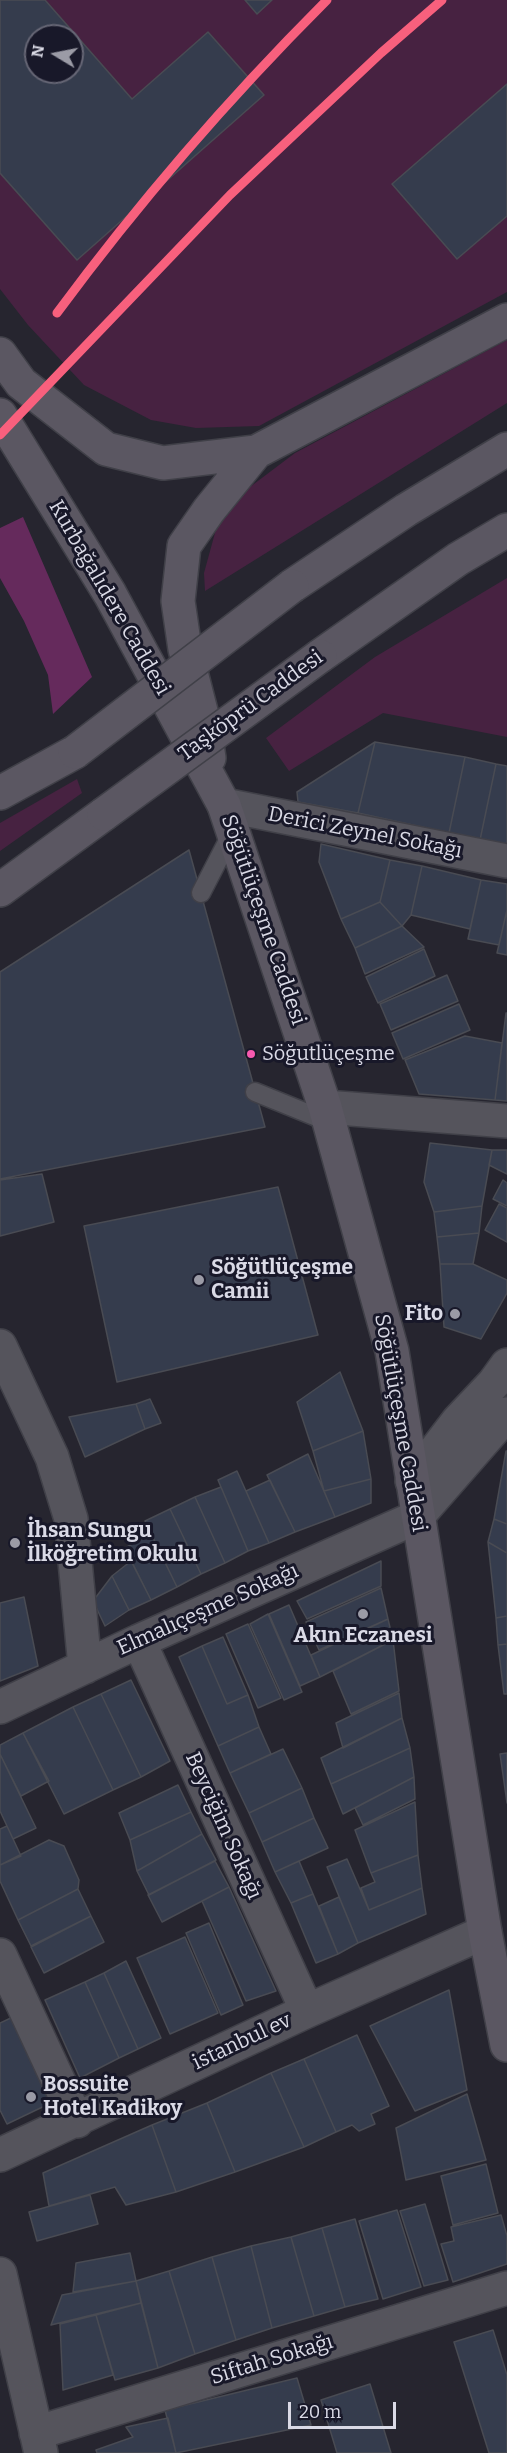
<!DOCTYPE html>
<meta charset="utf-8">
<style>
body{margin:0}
#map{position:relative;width:507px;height:2453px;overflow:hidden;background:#26252f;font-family:Bitter,serif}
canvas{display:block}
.north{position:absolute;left:24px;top:24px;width:60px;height:60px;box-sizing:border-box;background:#181829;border:2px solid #666675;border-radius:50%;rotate:280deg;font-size:16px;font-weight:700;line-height:24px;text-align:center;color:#dadae6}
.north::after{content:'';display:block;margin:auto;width:21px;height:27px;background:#9b9ba6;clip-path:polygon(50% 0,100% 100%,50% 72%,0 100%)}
.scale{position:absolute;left:288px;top:2402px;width:108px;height:27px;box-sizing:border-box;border:3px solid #dadae6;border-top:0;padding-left:8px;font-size:18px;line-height:21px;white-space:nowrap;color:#dadae6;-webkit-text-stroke:4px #181829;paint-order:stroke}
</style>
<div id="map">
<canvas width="507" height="2453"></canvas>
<div class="north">N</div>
<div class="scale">20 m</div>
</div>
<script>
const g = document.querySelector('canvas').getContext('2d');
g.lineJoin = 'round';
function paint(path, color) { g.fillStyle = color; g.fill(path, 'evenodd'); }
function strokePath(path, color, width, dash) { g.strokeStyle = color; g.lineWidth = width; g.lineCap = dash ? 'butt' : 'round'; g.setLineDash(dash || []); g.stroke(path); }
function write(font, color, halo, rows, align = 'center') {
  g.font = font + ' Bitter,serif'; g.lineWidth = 6; g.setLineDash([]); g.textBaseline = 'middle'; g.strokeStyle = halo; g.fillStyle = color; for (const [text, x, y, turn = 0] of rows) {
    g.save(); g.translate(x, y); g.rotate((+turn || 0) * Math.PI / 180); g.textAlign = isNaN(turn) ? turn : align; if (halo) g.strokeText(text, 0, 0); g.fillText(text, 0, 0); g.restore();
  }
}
paint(new Path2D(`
 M 0,0 L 507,0 L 507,292 L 259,426 L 196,428 L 151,420 L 84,385 L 28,325 L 0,289 ZM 36,36 L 72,36 L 72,72 L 36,72 Z
 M 507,340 L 507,403 L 205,591 L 204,573 L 218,522 L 242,493 L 295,453 Z
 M 507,578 L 507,737 L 383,713 L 289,771 L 266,738 L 375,657 Z
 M 77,779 L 82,793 L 0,851 L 0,823 Z`), '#472241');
paint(new Path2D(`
 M 23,517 L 92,677 L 53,714 L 48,675 L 24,621 L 0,578 L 0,528 Z`), '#652a5c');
const building = new Path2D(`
 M 0,0 L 45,0 L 132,99 L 208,32 L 264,95 L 77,260 L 0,173 ZM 36,36 L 72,36 L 72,72 L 36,72 Z
 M 245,0 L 272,0 L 257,14 Z
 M 507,84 L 507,216 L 457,259 L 392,184 Z
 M 375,742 L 465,757 L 449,833 L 358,813 Z
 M 375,742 L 358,813 L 298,802 L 297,792 Z
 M 465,757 L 496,764 L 480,840 L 449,833 Z
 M 496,764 L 507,766 L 507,846 L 480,840 Z
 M 321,844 L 390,860 L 380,902 L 341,919 L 319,862 Z
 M 189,850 L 265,1127 L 0,1179 L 0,972 Z
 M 390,860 L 422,866 L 411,915 L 402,926 L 380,902 Z
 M 422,866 L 481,880 L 470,929 L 411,915 Z
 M 481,880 L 507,884 L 507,910 L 499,945 L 468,939 Z
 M 380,902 L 402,926 L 355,948 L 341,919 Z
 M 507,910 L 507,955 L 497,953 Z
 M 402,926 L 424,947 L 365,974 L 355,948 Z
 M 424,949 L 435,976 L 378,1003 L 366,977 Z
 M 447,975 L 458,1001 L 391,1030 L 380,1004 Z
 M 459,1004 L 470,1030 L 403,1059 L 392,1033 Z
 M 506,1013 L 507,1013 L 507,1101 L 495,1100 Z
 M 465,1036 L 502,1043 L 495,1100 L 419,1094 L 405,1060 Z
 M 430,1143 L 492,1150 L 482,1206 L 434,1212 L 424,1182 Z
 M 492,1150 L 507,1150 L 507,1174 L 489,1165 Z
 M 42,1174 L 54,1222 L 0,1236 L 0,1180 Z
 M 503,1180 L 507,1183 L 507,1206 L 493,1199 Z
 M 278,1187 L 318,1335 L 117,1382 L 84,1226 Z
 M 499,1204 L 507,1208 L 507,1242 L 485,1230 Z
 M 482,1206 L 479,1233 L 437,1237 L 434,1212 Z
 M 479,1233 L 473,1264 L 440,1264 L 437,1237 Z
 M 440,1264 L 473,1264 L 507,1280 L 507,1293 L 481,1339 L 444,1327 Z
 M 340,1372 L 363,1431 L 313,1451 L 297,1402 Z
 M 150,1399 L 161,1423 L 145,1429 L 136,1404 Z
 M 136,1404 L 145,1429 L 85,1457 L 69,1417 Z
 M 363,1431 L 371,1479 L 324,1491 L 313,1451 Z
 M 506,1451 L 507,1451 L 507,1524 L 494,1519 Z
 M 308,1454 L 335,1517 L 295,1532 L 267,1475 Z
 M 237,1471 L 269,1543 L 248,1551 L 218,1480 Z
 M 371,1479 L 371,1503 L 335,1517 L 324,1491 Z
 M 270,1480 L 295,1532 L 269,1543 L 246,1491 Z
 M 221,1487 L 248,1551 L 225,1563 L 195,1497 Z
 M 195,1497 L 225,1563 L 201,1574 L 170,1509 Z
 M 170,1509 L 201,1574 L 177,1587 L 145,1521 Z
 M 494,1519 L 507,1524 L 507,1553 L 488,1542 Z
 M 151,1534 L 177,1587 L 151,1600 L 125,1548 Z
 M 488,1542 L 507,1553 L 507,1616 L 496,1618 Z
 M 131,1561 L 151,1600 L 129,1610 L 112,1576 Z
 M 381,1561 L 381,1586 L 307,1619 L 297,1601 Z
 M 112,1576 L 129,1610 L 105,1626 L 93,1601 Z
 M 381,1588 L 388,1619 L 319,1650 L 306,1622 Z
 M 24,1597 L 38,1666 L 0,1681 L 0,1603 Z
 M 289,1605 L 320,1677 L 300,1686 L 269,1614 Z
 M 268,1614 L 302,1692 L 284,1700 L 250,1624 Z
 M 507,1616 L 507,1644 L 498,1645 L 496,1618 Z
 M 388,1619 L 393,1640 L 320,1677 L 311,1655 Z
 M 248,1624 L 281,1698 L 258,1708 L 226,1634 Z
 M 223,1637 L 248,1695 L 227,1704 L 202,1646 Z
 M 393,1640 L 399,1691 L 351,1714 L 333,1671 Z
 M 507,1644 L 507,1694 L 504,1694 L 498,1645 Z
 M 202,1646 L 227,1704 L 248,1695 L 259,1727 L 218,1746 L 179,1657 Z
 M 131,1680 L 170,1761 L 141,1777 L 101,1694 Z
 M 399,1693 L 402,1718 L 343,1748 L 336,1723 Z
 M 101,1694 L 141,1777 L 113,1790 L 73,1707 Z
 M 73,1707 L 113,1790 L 64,1814 L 23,1733 Z
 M 402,1718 L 410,1748 L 331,1784 L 321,1758 Z
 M 259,1727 L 271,1754 L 230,1773 L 218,1746 Z
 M 23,1733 L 49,1781 L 21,1796 L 0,1754 L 0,1745 Z
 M 410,1748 L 414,1777 L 343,1814 L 331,1784 Z
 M 283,1749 L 302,1788 L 249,1813 L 230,1773 Z
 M 507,1753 L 507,1803 L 500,1754 Z
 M 0,1754 L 36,1828 L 13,1839 L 0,1811 Z
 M 414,1777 L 415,1799 L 363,1825 L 355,1808 Z
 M 178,1785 L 191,1812 L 130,1840 L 119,1813 Z
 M 302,1788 L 314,1818 L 262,1842 L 249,1813 Z
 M 415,1802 L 418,1855 L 371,1873 L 355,1830 Z
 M 191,1812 L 202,1834 L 137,1871 L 130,1840 Z
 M 314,1818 L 328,1848 L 275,1872 L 262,1842 Z
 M 7,1826 L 21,1856 L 0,1865 L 0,1829 Z
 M 202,1834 L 216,1860 L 149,1895 L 137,1871 Z
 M 49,1840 L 64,1846 L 79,1880 L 78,1889 L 18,1920 L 0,1881 L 0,1865 Z
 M 418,1855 L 422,1888 L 369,1910 L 361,1888 L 375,1882 L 371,1873 Z
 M 347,1859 L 369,1910 L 422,1888 L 426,1914 L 358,1943 L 327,1867 Z
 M 215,1861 L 229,1887 L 162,1922 L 148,1895 Z
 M 299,1861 L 313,1894 L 291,1903 L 275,1872 Z
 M 229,1887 L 276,1991 L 246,2001 L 202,1901 Z
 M 78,1889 L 91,1916 L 31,1946 L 18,1920 Z
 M 313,1894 L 338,1954 L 316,1963 L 291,1903 Z
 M 339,1897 L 358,1943 L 338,1954 L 319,1906 Z
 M 91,1916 L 104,1942 L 44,1973 L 31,1947 Z
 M 209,1923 L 243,2005 L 221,2015 L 186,1933 Z
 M 185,1937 L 218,2013 L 170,2034 L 137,1958 Z
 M 126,1961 L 161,2038 L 138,2049 L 104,1973 Z
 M 104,1973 L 138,2049 L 119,2058 L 85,1982 Z
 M 85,1982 L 119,2058 L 80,2078 L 45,2000 Z
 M 449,1990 L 467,2090 L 415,2111 L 370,2026 Z
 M 15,2016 L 55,2101 L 7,2124 L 0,2110 L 0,2023 Z
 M 357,2035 L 389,2106 L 371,2114 L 375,2124 L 359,2131 L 352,2125 L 336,2132 L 304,2059 Z
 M 304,2059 L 336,2132 L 304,2147 L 271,2073 Z
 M 271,2073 L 304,2147 L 235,2172 L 207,2103 Z
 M 467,2094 L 486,2160 L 406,2180 L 396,2128 Z
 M 207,2103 L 235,2172 L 176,2192 L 152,2125 Z
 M 152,2125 L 176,2192 L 126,2205 L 115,2187 L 49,2206 L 43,2173 Z
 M 486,2164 L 498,2213 L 453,2225 L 441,2176 Z
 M 90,2195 L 98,2224 L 37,2241 L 29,2212 Z
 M 425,2204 L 448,2280 L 424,2286 L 400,2211 Z
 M 397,2210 L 421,2287 L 383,2299 L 359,2221 Z
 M 501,2215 L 507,2236 L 507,2264 L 453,2282 L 441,2244 L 454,2241 L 451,2227 Z
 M 355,2219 L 378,2299 L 345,2307 L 322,2228 Z
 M 322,2228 L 345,2307 L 314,2316 L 291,2237 Z
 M 291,2237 L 314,2316 L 272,2328 L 251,2246 Z
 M 251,2246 L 272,2328 L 236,2340 L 212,2257 Z
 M 130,2253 L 136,2281 L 73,2292 L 76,2263 Z
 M 212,2257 L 236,2340 L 195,2354 L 169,2271 Z
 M 169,2271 L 195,2354 L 158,2368 L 136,2281 Z
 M 136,2281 L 141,2303 L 51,2325 L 62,2295 Z
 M 141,2303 L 158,2368 L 115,2380 L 96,2315 Z
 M 96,2315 L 113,2375 L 63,2390 L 60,2324 Z
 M 493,2330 L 507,2375 L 507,2453 L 489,2453 L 454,2342 Z
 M 297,2378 L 311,2425 L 176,2453 L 165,2410 Z
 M 370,2384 L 391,2453 L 337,2453 L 321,2400 Z
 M 168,2418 L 176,2453 L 97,2453 L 96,2450 L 133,2437 L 126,2427 Z`);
paint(building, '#353c4d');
strokePath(building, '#494b53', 1.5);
const service = new Path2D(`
 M 201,893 L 233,831
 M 255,1092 L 329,1122`);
const minor = new Path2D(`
 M 0,1346 L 52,1457 L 71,1519 L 85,1667
 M 139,1641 L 307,2011
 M 0,1707 L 139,1641 L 417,1517
 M 0,1955 L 77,2121
 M 0,2155 L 307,2011 L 485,1932
 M 0,2274 L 41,2453
 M 36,2433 L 507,2288`);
const tertiary = new Path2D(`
 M 224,805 L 507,861
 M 325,1107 L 507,1121
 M 412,1481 L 458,1421 L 494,1383 L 507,1365
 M 417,1517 L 507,1414`);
const primary = new Path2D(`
 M 0,354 L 21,383 L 106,449 L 163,463 L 256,452 L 507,320
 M 0,415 L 110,594 L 224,805 L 325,1107 L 392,1351 L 485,1932 L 507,2045
 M 292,586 L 406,510 L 507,449
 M 320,656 L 458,559 L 507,530
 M 209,758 L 203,719 L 185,649 L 178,601 L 184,546 L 209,510 L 256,452
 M 0,793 L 75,752
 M 0,890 L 104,814`);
strokePath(service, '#404048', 21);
strokePath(minor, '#404048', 36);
strokePath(tertiary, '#404048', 36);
strokePath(primary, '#404048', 36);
strokePath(service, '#55545c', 18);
strokePath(minor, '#55545c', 33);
strokePath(tertiary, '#55545c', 33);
strokePath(primary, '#5b5762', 33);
const primaryBridge = new Path2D(`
 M 75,752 L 292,586
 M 104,814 L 320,656`);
strokePath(primaryBridge, '#404048', 36, []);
strokePath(primaryBridge, '#5b5762', 33);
strokePath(new Path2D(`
 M 57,313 C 139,202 229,98 327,0
 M 0,435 L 230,195 L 381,53 L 442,0`), '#f8607d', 9);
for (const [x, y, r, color] of [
 [251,1054,5,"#f75aaf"],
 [199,1280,6,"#9b9ba6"],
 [455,1314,6,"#9b9ba6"],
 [15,1543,6,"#9b9ba6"],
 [363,1614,6,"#9b9ba6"],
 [31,2097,6,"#9b9ba6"]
]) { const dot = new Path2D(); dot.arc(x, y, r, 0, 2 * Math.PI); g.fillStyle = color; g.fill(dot); strokePath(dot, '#181829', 2); }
write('20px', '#dadae6', '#181829', [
 ["Söğutlüçeşme",262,1054]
], 'left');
write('21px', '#dadae6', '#181829', [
 ["Kurbağalıdere Caddesi",109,598,60],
 ["Taşköprü Caddesi",251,706,-36],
 ["Derici Zeynel Sokağı",365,833,11],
 ["Söğütlüçeşme Caddesi",263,920,71],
 ["Söğütlüçeşme Caddesi",400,1423,80],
 ["Elmalıçeşme Sokağı",208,1610,-24],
 ["Beyciğim Sokağı",223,1826,66],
 ["istanbul ev",242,2042,-25],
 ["Siftah Sokağı",272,2360,-17]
]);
write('bold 21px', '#dadae6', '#181829', [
 ["Söğütlüçeşme",211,1268],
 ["Camii",211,1292],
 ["Fito",443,1314,"right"],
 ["İhsan Sungu",27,1531],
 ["İlköğretim Okulu",27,1555],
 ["Akın Eczanesi",363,1636,"center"],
 ["Bossuite",43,2085],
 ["Hotel Kadikoy",43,2109]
], 'left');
</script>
